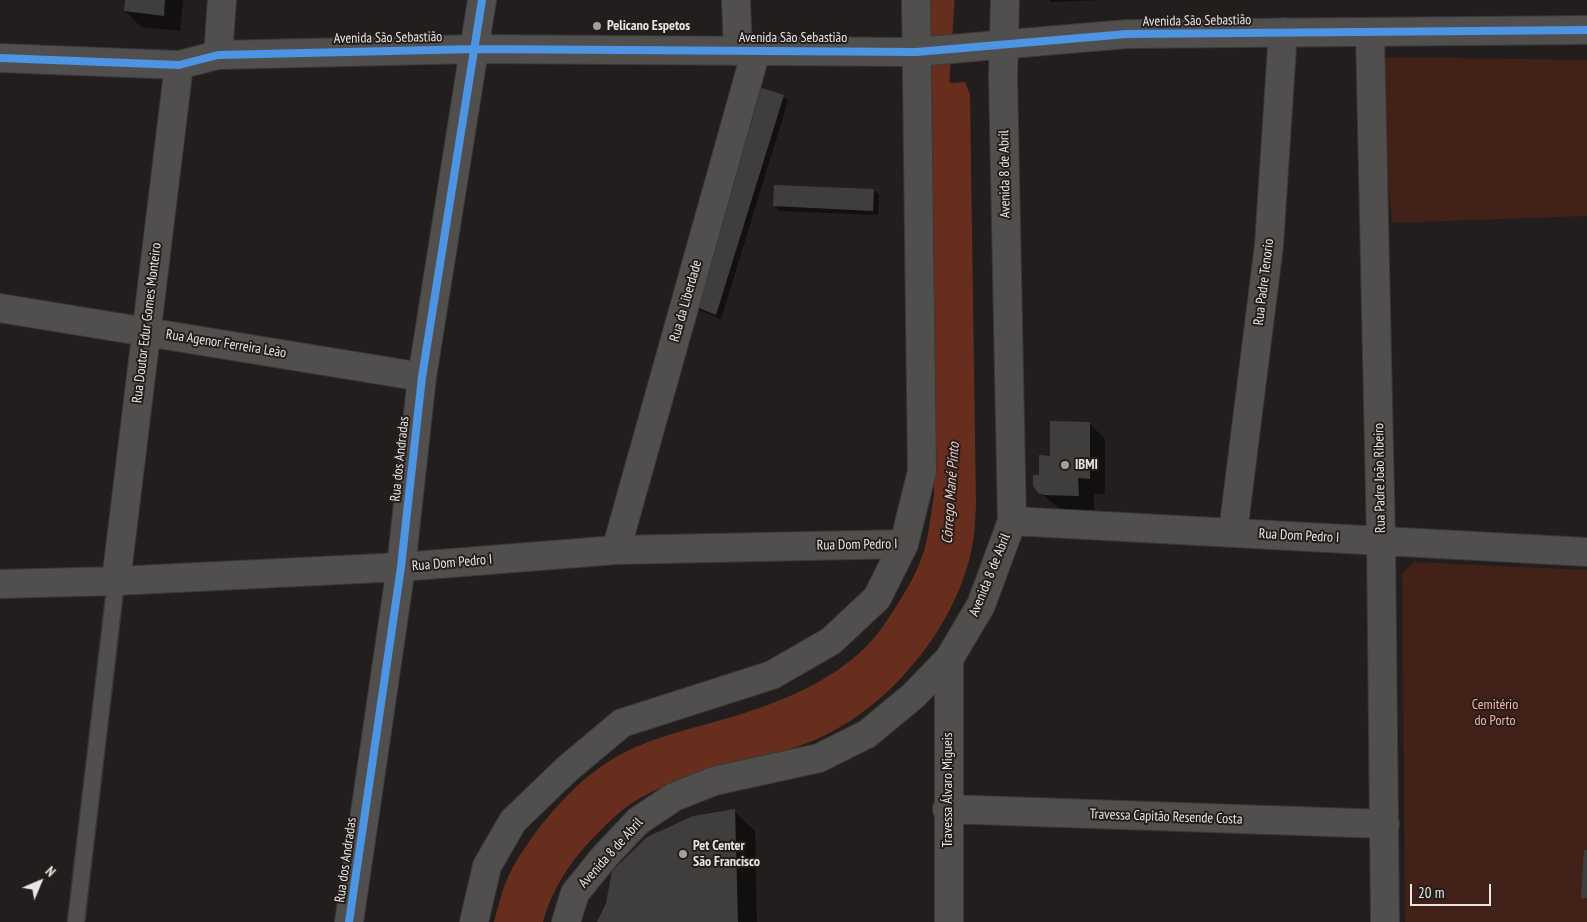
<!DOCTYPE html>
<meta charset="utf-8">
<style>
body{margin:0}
#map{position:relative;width:1587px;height:922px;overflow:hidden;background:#211e1d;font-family:"PT Sans Narrow",sans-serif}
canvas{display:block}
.north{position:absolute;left:15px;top:857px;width:50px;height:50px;-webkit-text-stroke:4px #231d1b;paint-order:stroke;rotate:45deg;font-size:14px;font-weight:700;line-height:20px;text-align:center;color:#e9e5e4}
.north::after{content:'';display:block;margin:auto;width:18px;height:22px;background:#e9e5e4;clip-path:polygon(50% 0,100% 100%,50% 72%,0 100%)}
.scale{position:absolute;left:1410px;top:884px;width:81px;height:22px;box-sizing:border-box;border:2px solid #e9e5e4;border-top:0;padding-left:6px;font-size:15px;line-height:18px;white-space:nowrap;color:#e9e5e4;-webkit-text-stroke:4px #231d1b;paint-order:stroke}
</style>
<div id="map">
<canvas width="1587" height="922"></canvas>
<div class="north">N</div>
<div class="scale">20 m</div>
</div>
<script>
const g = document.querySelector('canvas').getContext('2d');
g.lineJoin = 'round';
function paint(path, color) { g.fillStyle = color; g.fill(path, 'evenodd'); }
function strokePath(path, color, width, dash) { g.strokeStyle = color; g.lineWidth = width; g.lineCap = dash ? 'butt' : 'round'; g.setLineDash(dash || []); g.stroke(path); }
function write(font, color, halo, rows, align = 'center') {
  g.font = font + ' "PT Sans Narrow",sans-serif'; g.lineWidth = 4; g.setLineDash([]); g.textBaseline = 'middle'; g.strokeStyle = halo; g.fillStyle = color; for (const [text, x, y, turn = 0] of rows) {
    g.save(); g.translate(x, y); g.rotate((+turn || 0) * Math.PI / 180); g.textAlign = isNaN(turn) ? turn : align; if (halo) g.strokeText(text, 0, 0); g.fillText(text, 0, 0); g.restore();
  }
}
paint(new Path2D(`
 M 1388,57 L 1587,60 L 1587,216 L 1392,223 L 1377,67 Z
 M 1414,562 L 1587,570 L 1587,922 L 1405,922 L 1402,574 Z`), '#422118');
paint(new Path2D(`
 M 965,82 L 970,94 L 976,506 C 975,519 975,534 972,547 C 958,620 900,695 835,730 C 773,765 688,765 629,805 C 615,815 602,829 590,841 C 569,864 551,891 543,922 L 494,922 C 498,907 502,889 509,875 C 529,835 572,783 611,760 C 653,734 704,727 750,711 C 795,697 849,671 878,633 C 885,624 891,614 897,605 C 908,588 918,570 924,551 C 929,533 931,513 934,495 L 930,85 Z`), '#672e1e');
paint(new Path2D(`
 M 126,0 L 183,0 L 180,31 L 141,27 L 125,11 Z
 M 1049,0 L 1103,0 L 1051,2 Z
 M 783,96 L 788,101 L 721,319 L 701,311 L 696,306 Z
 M 873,190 L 879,195 L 878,215 L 780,211 L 774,205 Z
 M 1089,423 L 1105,439 L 1105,494 L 1094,494 L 1094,511 L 1061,510 L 1039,492 L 1040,476 L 1051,457 Z
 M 734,811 L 755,831 L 757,922 L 599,922 Z`), '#0007');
strokePath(new Path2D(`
 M 938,123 L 935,80 L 940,0`), '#672e1e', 29);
paint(new Path2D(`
 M 125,0 L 165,0 L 164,16 L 124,11 Z
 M 759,87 L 784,95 L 716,315 L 694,306 Z
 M 774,185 L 874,189 L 873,211 L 773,206 Z
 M 1050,421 L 1090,422 L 1090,479 L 1078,478 L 1079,496 L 1044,495 L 1038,493 L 1033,486 L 1033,475 L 1039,475 L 1039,455 L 1050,456 Z
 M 735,809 L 738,922 L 597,922 L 606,903 L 612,871 L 647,837 L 693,816 Z
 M 1584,850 L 1587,850 L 1587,898 L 1581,898 Z`), '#403e3d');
const service = new Path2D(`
 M 76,922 L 116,581`);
const minor = new Path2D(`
 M 736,0 L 738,51
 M 1370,33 L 1381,540 L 1385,922
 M 218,55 L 222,0
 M 0,308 L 422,377
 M 1012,521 L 1587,552
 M 1233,532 L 1269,245 L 1283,32
 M 616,550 L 756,51
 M 116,581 L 179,65
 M 0,584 L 116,581 L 401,567 L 616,550 L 904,544
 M 949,659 L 949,922
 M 947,809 L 1385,824
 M 349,922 L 401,567 L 422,377 L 482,0`);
const tertiary = new Path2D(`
 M 0,58 L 179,65 L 218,55 L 475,49 L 916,52 L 1127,34 L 1587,30`);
const secondary = new Path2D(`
 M 474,922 L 487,866 L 513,821 L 567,769 L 622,723 L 772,675 L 831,641 L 877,598 L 904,544 L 922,471 L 916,0
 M 566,922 L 575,893 L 605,856 L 638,821 L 674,797 L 714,781 L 819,758 L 867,734 L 913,696 L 949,659 L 981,605 L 1012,521 L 1003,76 L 1005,0`);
strokePath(service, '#3a3837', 19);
strokePath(minor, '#3a3837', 30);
strokePath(tertiary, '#3a3837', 30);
strokePath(secondary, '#3a3837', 30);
strokePath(service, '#514f4e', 16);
strokePath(minor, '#514f4e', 28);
strokePath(tertiary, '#514f4e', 28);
strokePath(secondary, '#514f4e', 28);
strokePath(new Path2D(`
 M 0,58 L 179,65 L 218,55 L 475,49 L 916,52 L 1127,34 L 1587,30
 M 349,922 L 401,567 L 422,377 L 482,0`), '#4d94e3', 8);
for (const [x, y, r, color] of [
 [597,26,5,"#a39f9e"],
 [1065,465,5,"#a39f9e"],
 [683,854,5,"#a39f9e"]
]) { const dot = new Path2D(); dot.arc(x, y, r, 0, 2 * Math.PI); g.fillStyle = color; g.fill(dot); strokePath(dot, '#231d1b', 2); }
write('14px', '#e9e5e4', '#231d1b', [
 ["Avenida São Sebastião",1197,21,-1],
 ["Avenida São Sebastião",388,38,-1],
 ["Avenida São Sebastião",793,38],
 ["Avenida 8 de Abril",1005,174,-91],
 ["Rua Padre Tenorio",1264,282,-83],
 ["Rua da Liberdade",686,301,-74],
 ["Rua Doutor Edur Gomes Monteiro",147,323,-83],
 ["Rua Agenor Ferreira Leão",226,344,9],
 ["Rua dos Andradas",400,459,-84],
 ["Rua Padre João Ribeiro",1380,478,-91],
 ["Rua Dom Pedro I",1299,536,3],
 ["Rua Dom Pedro I",857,545,-1],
 ["Rua Dom Pedro I",452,563,-5],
 ["Avenida 8 de Abril",990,575,-68],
 ["Travessa Álvaro Migueis",948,790,-90],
 ["Travessa Capitão Resende Costa",1166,817,2],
 ["Avenida 8 de Abril",611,853,-48],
 ["Rua dos Andradas",346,860,-82]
]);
write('bold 14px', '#e9e5e4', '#231d1b', [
 ["Pelicano Espetos",607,26],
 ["IBMI",1075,465],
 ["Pet Center",693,846],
 ["São Francisco",693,862]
], 'left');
write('14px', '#ffb199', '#231d1b', [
 ["Cemitério",1495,705],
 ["do Porto",1495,721]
]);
write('italic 15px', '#f3cabe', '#231d1b', [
 ["Córrego Mané Pinto",951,493,-86]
]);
</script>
